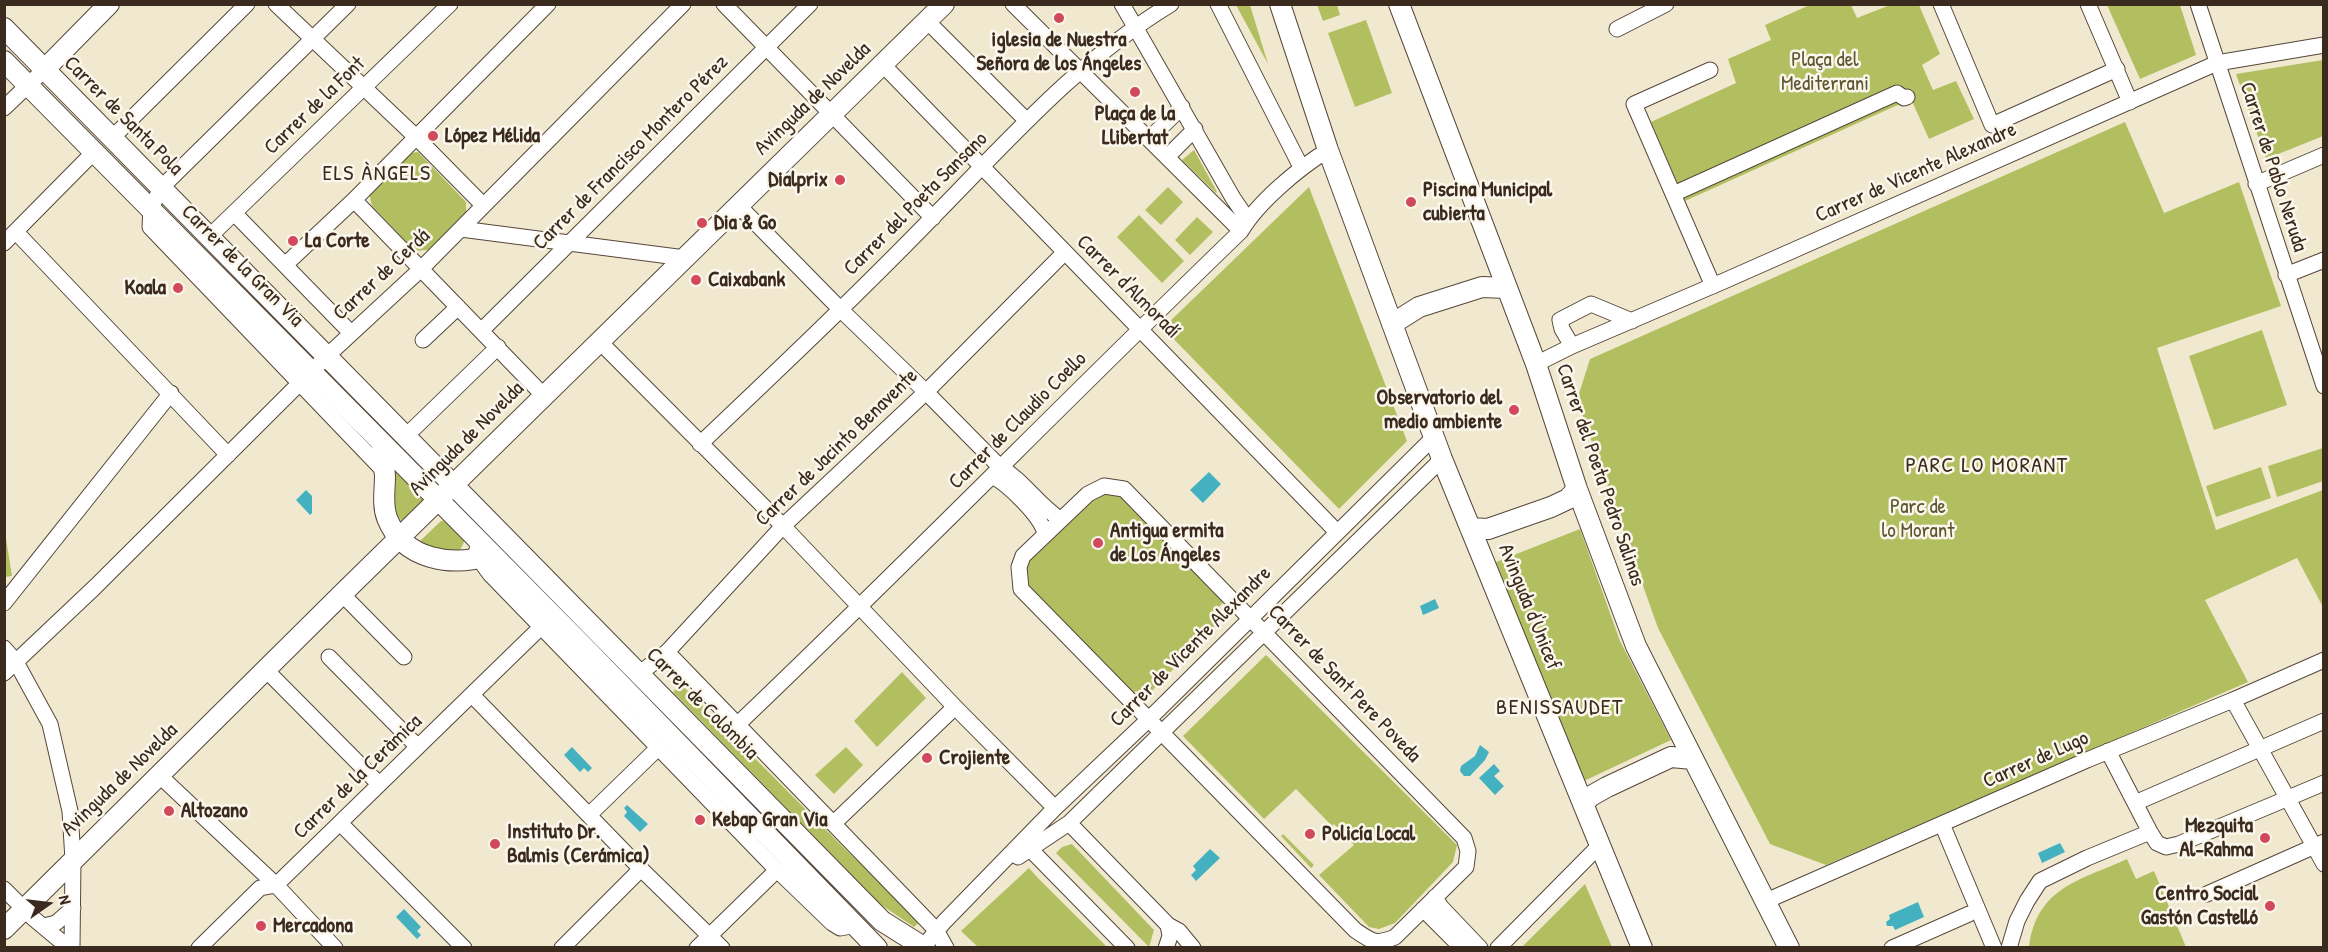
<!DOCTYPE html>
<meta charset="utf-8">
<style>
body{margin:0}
#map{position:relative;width:2328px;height:952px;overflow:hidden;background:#f1e9cf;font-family:"Patrick Hand",sans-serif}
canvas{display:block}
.frame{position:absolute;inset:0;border:6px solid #3b2a1e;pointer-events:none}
.north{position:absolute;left:18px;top:874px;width:60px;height:60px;-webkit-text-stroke:4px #fbf7ec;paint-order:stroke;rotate:76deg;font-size:16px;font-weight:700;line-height:24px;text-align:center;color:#3b2a1e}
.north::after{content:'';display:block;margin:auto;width:21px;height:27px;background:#3b2a1e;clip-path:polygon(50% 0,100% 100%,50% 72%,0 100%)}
</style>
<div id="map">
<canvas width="2328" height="952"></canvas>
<div class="frame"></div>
<div class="north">N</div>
</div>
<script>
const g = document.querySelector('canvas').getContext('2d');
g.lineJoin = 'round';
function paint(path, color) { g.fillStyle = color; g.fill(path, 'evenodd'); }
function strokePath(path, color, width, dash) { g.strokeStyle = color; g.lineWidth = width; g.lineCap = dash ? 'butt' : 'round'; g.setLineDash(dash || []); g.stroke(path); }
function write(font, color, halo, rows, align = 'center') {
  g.font = font + ' "Patrick Hand",sans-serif'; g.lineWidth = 5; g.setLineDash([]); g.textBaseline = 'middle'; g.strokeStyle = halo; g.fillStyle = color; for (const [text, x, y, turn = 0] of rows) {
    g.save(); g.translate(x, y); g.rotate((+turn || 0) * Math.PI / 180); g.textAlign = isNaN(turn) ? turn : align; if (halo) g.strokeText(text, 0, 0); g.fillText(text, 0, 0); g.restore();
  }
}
paint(new Path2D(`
 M 1812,4 L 1851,5 L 1857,18 L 1890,5 L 1919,5 L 1940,54 L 1922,65 L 1933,90 L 1956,81 L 1974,119 L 1929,139 L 1911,99 L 1685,201 L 1651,122 L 1736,83 L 1728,59 L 1771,40 L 1765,25 Z
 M 1236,5 L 1250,5 L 1268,64 Z
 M 1317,5 L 1337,5 L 1340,15 L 1323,21 Z
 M 2107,5 L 2180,5 L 2196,55 L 2140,79 Z
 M 1366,20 L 1392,93 L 1355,107 L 1328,33 Z
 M 2323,60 L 2323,136 L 2266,159 L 2236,74 Z
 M 2125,122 L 2164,213 L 2239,182 L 2281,306 L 2157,348 L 2216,530 L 2323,490 L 2323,607 L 2297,558 L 2205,600 L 2248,682 L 1826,865 L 1770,844 L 1658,628 L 1577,400 L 1590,359 Z
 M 1194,150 L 1217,192 L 1216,193 L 1182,160 Z
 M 418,152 L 466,202 L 466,214 L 428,250 L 415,251 L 372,206 L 369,193 L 408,153 Z
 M 1168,187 L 1183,202 L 1161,225 L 1145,210 Z
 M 1309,187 L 1407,441 L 1339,509 L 1163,328 Z
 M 1139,215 L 1184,261 L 1162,283 L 1117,237 Z
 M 1197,217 L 1213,232 L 1190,255 L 1175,240 Z
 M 2262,330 L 2287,405 L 2214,430 L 2189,356 Z
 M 2323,448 L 2323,481 L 2277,497 L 2268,466 Z
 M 2261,467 L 2271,498 L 2216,517 L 2206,486 Z
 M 396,470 L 424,500 L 403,523 C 390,506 390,490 396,470 Z
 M 1106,490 L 1121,495 L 1224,601 L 1219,607 L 1226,615 L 1145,698 L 1136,691 L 1131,696 L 1027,590 L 1024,564 L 1093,494 Z
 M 446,520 L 465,540 L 459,552 L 421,546 L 420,541 L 441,521 Z
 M 4,526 L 12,576 L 5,577 L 4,577 Z
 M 1580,529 L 1620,641 L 1671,740 L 1584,781 L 1496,562 Z
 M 1266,655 L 1457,845 L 1453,862 L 1395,923 L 1379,929 L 1369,927 L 1319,875 L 1354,845 L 1334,824 L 1332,826 L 1296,789 L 1264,819 L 1183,736 Z
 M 902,672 L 926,698 L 877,747 L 854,721 Z
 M 681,684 L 845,849 L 920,921 L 914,927 L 880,904 L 673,692 Z
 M 846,747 L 863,765 L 834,794 L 815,775 Z
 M 1283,834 L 1314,865 L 1311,868 L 1281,836 Z
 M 1072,844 L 1154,930 L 1149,947 L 1056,853 L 1062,847 Z
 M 2127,859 L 2136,879 L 2154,871 L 2186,947 L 2029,947 C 2037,887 2079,881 2127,859 Z
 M 1029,868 L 1038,878 L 1107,947 L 978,947 L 961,931 Z
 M 1585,884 L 1612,947 L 1522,947 Z`), '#b2bf61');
paint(new Path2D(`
 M 1209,472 L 1221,484 L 1203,503 L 1190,490 Z
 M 306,490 L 312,496 L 312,513 L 310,515 L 296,500 Z
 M 1435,599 L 1439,608 L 1423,615 L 1420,606 Z
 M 1480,745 L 1489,752 L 1485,760 L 1470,776 L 1464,776 L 1460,771 L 1461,766 L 1475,756 Z
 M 572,747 L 592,768 L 588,772 L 584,768 L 580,772 L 564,755 Z
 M 1494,764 L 1500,771 L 1494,776 L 1504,786 L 1495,795 L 1479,778 Z
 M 627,805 L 648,824 L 640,832 L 624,816 L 627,812 L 624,808 Z
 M 2060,843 L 2065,852 L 2042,863 L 2038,853 Z
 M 1210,849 L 1220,858 L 1196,881 L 1191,875 L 1196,870 L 1193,866 Z
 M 1918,902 L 1924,917 L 1895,930 L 1893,926 L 1887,926 L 1886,922 L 1890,919 L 1889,915 Z
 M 404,909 L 421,927 L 417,931 L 421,935 L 417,939 L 396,917 Z`), '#43b1bf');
const minor = new Path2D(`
 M 276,4 L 416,137 L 483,205
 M 348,4 L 161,188 L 151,208 L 150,227 L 384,471
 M 724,4 L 933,218
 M 1013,4 L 1241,231
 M 1122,4 L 1233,198 L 1248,220
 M 1218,4 L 1301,167
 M 1941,4 L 1992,125 L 2117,69
 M 2088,4 L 2130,102
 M 2198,4 L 2324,386
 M 935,29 L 1027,121
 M 1617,29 L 1666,4
 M 1710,70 L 1634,104 L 1713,286
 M 890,72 L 1337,532
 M 4,108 L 44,70
 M 111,139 L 247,4
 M 1149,139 L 1182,107
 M 1167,157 L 1195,129
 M 2256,184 L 2324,155
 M 1680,191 L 1897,93 L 1904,98 L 1907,97
 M 354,200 L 544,396
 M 739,206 L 841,310 L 926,392 L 1000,467 C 1023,480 1038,505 1061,520
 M 235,214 L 351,333
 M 461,229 L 685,258
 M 16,232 L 228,455
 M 209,237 L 450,4
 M 4,243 L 94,152
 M 285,265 L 354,200 L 548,4
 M 2286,275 L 2324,260
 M 481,331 L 810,4
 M 423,340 L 458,307
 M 1572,346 L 1562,329 L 1560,320 L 1591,304 L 1632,321
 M 607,349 L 783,526 L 955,707 L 1055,808
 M 1536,364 L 1572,346 L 1724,281 L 2217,63 L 2324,45
 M 406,436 L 498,347
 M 700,444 C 778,370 856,296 931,219 C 1007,142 1077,61 1171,4
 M 992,476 C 1008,484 1042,517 1045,534
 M 1104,486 L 1124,489 L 1464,838 L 1468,851 L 1466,867 L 1395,937 C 1376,945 1372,942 1355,930 L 1021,589 L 1019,567 L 1023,556 L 1088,494 Z
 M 477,549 L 479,559 L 490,574 L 777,870 L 832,923 L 840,928 L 857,925
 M 342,594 L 404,657
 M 4,603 L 171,393
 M 4,648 L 16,662 L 50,724 L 70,811 L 73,860 L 72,948
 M 667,652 L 913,906 L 936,930 L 946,948
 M 329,657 L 417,746
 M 266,670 L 379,784
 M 4,673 L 95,587 L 327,356 L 421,269 L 683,4
 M 639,674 L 667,652 L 783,526 L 926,392 L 1064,253
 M 473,696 L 641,869 L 722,948
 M 2233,700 L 2324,864
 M 738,724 C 908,562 1072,394 1241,231 C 1258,202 1299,168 1328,150
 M 2108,751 L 2150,832 L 2157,843 L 2166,847 L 2179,844 L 2324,783
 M 160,776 L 276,885 L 335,948
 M 2135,803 L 2324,721
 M 590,814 L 659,747
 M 340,823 L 464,948
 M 834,823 L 955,707
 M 1069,823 L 1168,925 L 1179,931 L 1193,948
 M 1942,824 L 1994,948
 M 1029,848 L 1127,948
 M 1018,857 L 1069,823 L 1442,459
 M 4,889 L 33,918 L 63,943 L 65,948
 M 2207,894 L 2324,842
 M 1435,897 L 1441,907 L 1480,948
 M 1766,901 L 2087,760 L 2233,700 L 2324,660
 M 1423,909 L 1462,948
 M 44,926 L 56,923 L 73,908
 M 923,947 L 944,922 L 1055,808 L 1148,720 L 1434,437
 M 199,948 L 260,888 L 276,885 L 541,627
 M 562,948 L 641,869
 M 697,948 L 777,870
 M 1166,948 L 1170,936 L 1168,925
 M 1498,948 L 1600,845
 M 1892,948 L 1969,914
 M 2009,948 L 2017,921 L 2027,901 L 2040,881 L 2087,858 L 2150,832`);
const major = new Path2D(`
 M 1280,4 L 1328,150 L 1442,459 L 1642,948
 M 1399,4 L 1536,364 L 1577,489 L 1636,646 L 1789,948
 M 4,28 L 882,921 L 925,948
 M 4,61 L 588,651 L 877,948
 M 44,70 L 109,4
 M 1392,324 L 1419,307 L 1482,287 L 1507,288
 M 382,444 C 382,455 384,465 385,476 C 385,490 382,505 387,518 C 404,561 453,567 491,555
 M 1470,528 L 1488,529 L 1551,507 L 1568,499 L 1577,489
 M 1583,804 L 1591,796 L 1607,787 L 1671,757 L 1693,759
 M 4,929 L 342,594 L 944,4`);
strokePath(minor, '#564739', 17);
strokePath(major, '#564739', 22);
strokePath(minor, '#fff', 15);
strokePath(major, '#fff', 20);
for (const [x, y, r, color] of [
 [1059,18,6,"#d1495b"],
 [1135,92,6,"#d1495b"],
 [433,136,6,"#d1495b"],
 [840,180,6,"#d1495b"],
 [1411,202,6,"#d1495b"],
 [702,223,6,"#d1495b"],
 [293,241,6,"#d1495b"],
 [696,280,6,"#d1495b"],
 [178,288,6,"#d1495b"],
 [1514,410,6,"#d1495b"],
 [1098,543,6,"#d1495b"],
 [927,758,6,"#d1495b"],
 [169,811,6,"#d1495b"],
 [700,820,6,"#d1495b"],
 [1310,834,6,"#d1495b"],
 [2265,838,6,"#d1495b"],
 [495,844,6,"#d1495b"],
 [2270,906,6,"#d1495b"],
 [261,926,6,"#d1495b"]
]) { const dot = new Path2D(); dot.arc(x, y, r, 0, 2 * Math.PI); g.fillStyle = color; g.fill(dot); strokePath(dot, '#fbf7ec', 2); }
write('bold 21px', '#3b2a1e', '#fbf7ec', [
 ["iglesia de Nuestra",1059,40,"center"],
 ["Señora de los Ángeles",1059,64,"center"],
 ["Plaça de la",1135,114,"center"],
 ["Llibertat",1135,138,"center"],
 ["López Mélida",445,136],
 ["Dialprix",828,180,"right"],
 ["Piscina Municipal",1423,190],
 ["cubierta",1423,214],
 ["Dia & Go",714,223],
 ["La Corte",305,241],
 ["Caixabank",708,280],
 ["Koala",166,288,"right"],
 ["Observatorio del",1502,398,"right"],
 ["medio ambiente",1502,422,"right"],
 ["Antigua ermita",1110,531],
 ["de Los Ángeles",1110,555],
 ["Crojiente",939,758],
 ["Altozano",181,811],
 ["Kebap Gran Via",712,820],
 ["Mezquita",2253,826,"right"],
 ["Al-Rahma",2253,850,"right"],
 ["Instituto Dr.",507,832],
 ["Balmis (Cerámica)",507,856],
 ["Policía Local",1322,834],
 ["Centro Social",2258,894,"right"],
 ["Gastón Castelló",2258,918,"right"],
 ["Mercadona",273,926]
], 'left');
write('21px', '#5f5732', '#fbf7ec', [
 ["Plaça del",1825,60],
 ["Mediterrani",1825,84],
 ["Parc de",1918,507],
 ["lo Morant",1918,531]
]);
write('21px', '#3b2a1e', '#fbf7ec', [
 ["Avinguda de Novelda",813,99,-44],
 ["Carrer de la Font",315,106,-44],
 ["Carrer de Santa Pola",123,116,45],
 ["Carrer de Francisco Montero Pérez",631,153,-45],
 ["Carrer de Pablo Neruda",2273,167,72],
 ["Carrer de Vicente Alexandre",1916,173,-24],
 ["Carrer del Poeta Sansano",916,204,-45],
 ["Carrer de la Gran Via",242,266,45],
 ["Carrer de Cerdá",382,275,-43],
 ["Carrer d'Almoradí",1128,287,45],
 ["Carrer de Claudio Coello",1018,421,-45],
 ["Avinguda de Novelda",467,439,-45],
 ["Carrer de Jacinto Benavente",837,448,-44],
 ["Carrer del Poeta Pedro Salinas",1600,475,71],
 ["Avinguda d'Unicef",1529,607,68],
 ["Carrer de Vicente Alexandre",1191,647,-45],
 ["Carrer de Sant Pere Poveda",1344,684,46],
 ["Carrer de Colòmbia",702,704,45],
 ["Carrer de Lugo",2036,760,-24],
 ["Carrer de la Ceràmica",358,777,-44],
 ["Avinguda de Novelda",120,780,-44]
]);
g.letterSpacing = '1.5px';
write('22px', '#3b2a1e', '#fbf7ec', [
 ["ELS ÀNGELS",377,174],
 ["PARC LO MORANT",1987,466],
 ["BENISSAUDET",1560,708]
]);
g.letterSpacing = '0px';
</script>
